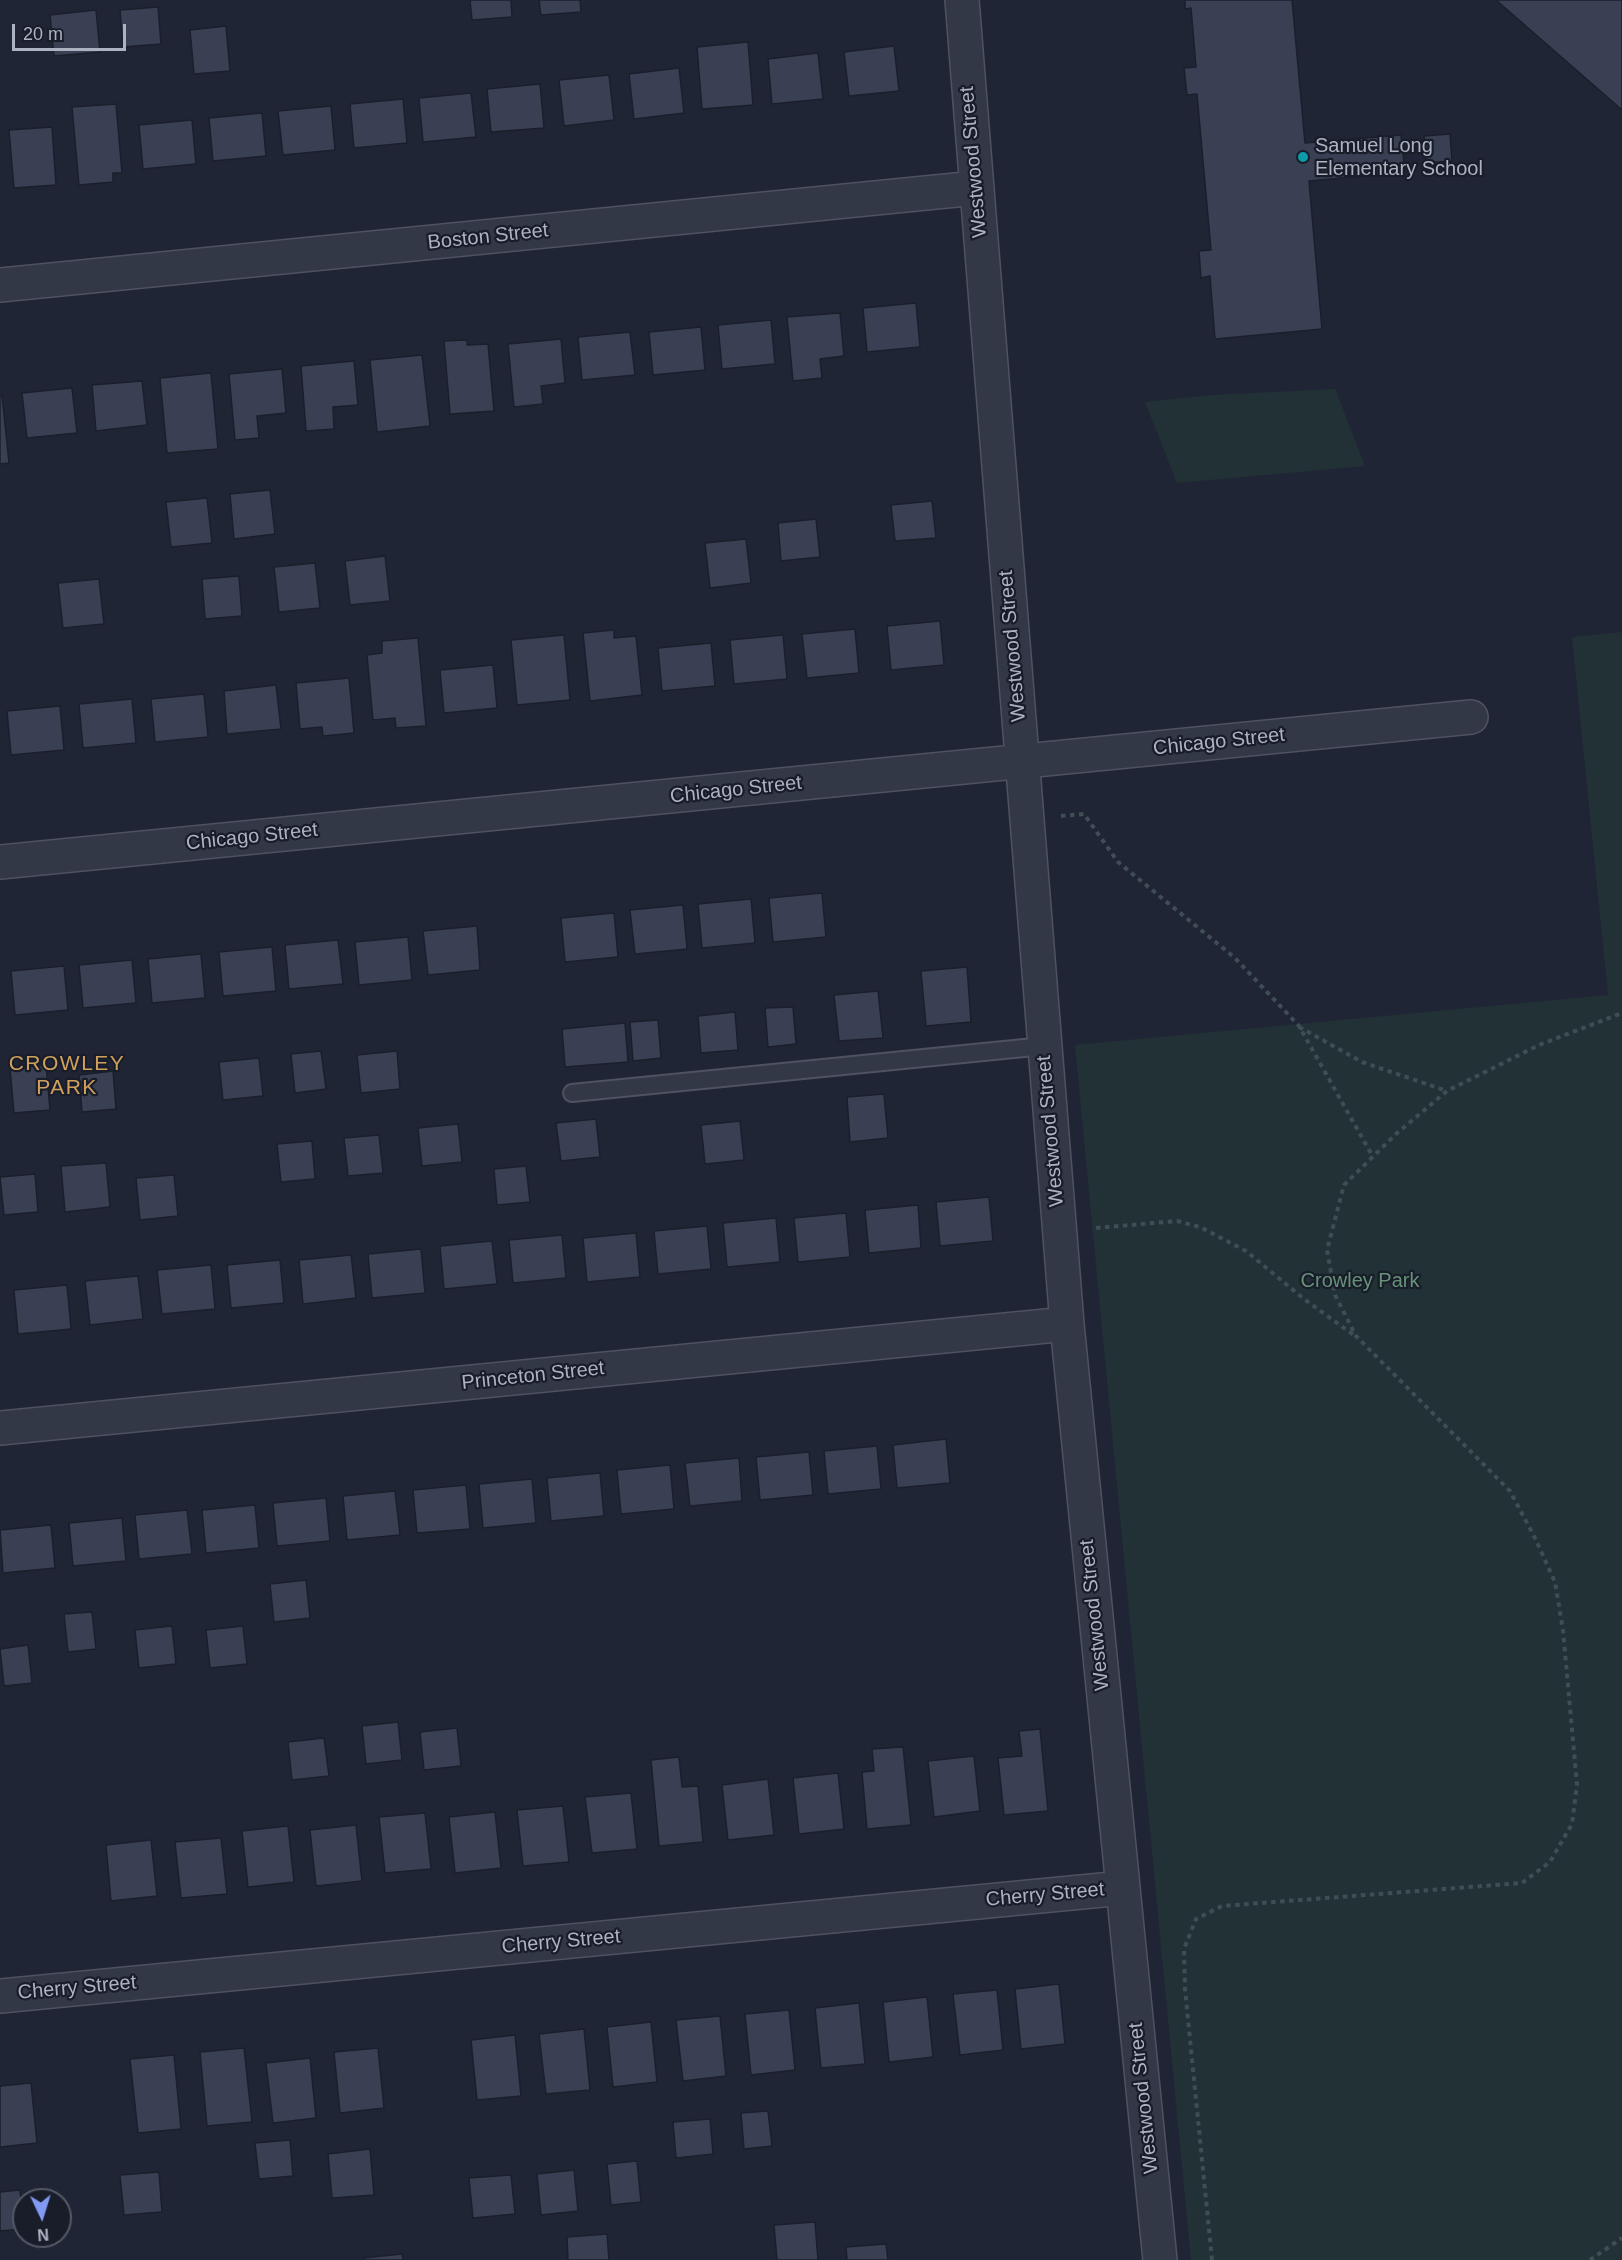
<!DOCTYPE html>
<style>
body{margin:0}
#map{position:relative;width:1622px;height:2260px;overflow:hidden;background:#202535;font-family:Helvetica,sans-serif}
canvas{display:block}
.north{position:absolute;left:12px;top:2188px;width:60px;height:60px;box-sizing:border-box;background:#191d2a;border:2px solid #545967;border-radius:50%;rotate:176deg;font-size:16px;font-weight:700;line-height:24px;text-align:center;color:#adb2c3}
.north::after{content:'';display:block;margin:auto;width:21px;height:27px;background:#819af4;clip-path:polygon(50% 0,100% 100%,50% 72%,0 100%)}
.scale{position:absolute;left:12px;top:24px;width:114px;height:27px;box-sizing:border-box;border:3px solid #adb2c3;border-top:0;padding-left:8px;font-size:18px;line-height:21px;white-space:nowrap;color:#adb2c3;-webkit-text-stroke:4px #191d2a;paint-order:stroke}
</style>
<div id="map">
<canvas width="1622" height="2260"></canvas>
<div class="north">N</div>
<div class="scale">20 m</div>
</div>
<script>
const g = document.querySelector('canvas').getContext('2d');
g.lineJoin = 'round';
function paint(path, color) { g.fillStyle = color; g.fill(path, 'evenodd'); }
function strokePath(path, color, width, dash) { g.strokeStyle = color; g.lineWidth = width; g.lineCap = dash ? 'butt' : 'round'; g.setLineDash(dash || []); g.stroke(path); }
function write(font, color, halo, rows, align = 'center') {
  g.font = font + ' Helvetica,sans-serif'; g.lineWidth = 4.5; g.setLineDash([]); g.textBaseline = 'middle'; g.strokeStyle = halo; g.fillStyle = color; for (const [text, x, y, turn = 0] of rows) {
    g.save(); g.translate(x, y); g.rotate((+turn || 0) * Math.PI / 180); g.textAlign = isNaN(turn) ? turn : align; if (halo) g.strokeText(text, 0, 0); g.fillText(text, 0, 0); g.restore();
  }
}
paint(new Path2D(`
 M 1335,389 L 1365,466 L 1177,483 L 1145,402 L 1212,395 Z
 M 1622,632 L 1622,2260 L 1191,2260 L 1075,1045 L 1608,995 L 1572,637 Z`), '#223136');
const building = new Path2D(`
 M 470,0 L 511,0 L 512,17 L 472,20 Z
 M 539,0 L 580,0 L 581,12 L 541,15 Z
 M 1185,0 L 1292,0 L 1305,143 L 1401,135 L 1405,172 L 1309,181 L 1322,329 L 1215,339 L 1210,276 L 1201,278 L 1199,251 L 1211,250 L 1197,94 L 1187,95 L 1184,68 L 1196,67 L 1191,8 L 1185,9 Z
 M 1496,0 L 1622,0 L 1622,110 Z
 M 158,7 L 161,44 L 123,47 L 120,10 Z
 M 96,10 L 100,52 L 54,56 L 50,15 Z
 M 226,26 L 230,71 L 194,74 L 190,30 Z
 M 748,42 L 753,105 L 702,109 L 697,47 Z
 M 894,46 L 899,91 L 849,96 L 844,52 Z
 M 818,53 L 823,99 L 772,104 L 768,59 Z
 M 679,68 L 684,113 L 634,119 L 629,74 Z
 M 609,75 L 614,120 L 564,126 L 559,80 Z
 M 540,84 L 544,128 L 491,132 L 487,89 Z
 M 471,93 L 476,137 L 423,142 L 419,98 Z
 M 403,99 L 407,143 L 354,148 L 350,104 Z
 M 116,104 L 122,173 L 113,173 L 113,182 L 79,185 L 72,107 Z
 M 331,106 L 335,150 L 283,155 L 278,111 Z
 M 262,113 L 266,156 L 213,161 L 209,118 Z
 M 192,120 L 196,164 L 143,169 L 139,125 Z
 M 52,127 L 56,185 L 14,188 L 9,130 Z
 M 1450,134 L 1452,161 L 1426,163 L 1424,136 Z
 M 916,303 L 920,347 L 867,352 L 863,308 Z
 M 840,313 L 844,356 L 820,359 L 822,378 L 793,381 L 787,317 Z
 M 771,320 L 775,364 L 722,369 L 718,325 Z
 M 701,327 L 705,370 L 653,375 L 649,332 Z
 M 630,332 L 635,375 L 582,380 L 578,337 Z
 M 561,339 L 565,383 L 541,386 L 543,404 L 514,407 L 508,344 Z
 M 467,340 L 467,345 L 488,344 L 494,411 L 450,414 L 444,341 Z
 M 422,355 L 430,426 L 377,432 L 370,360 Z
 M 354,361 L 358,405 L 333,407 L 334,429 L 306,431 L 301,366 Z
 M 282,369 L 286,413 L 257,416 L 259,438 L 235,440 L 229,374 Z
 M 211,373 L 218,449 L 167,453 L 160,378 Z
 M 142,381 L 147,425 L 96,431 L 92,385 Z
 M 72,388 L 77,433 L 27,438 L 22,393 Z
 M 0,395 L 2,395 L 9,463 L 0,464 Z
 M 270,490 L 275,534 L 234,539 L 230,494 Z
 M 207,498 L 212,543 L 171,547 L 166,502 Z
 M 932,501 L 936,538 L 895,541 L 891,505 Z
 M 816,519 L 820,557 L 781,561 L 778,523 Z
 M 746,539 L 751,583 L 710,588 L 705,543 Z
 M 385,556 L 390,601 L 350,605 L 345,561 Z
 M 315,563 L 320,608 L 279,612 L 274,567 Z
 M 239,576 L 242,616 L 205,619 L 202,579 Z
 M 99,579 L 104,624 L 63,628 L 58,583 Z
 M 940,621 L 944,665 L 891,670 L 887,626 Z
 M 855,629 L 859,673 L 807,678 L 802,634 Z
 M 614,630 L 614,638 L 636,636 L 642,695 L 590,701 L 583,633 Z
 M 564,635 L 570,700 L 517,705 L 511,640 Z
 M 783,635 L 787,679 L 734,684 L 730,640 Z
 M 418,638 L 426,726 L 396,728 L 395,718 L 373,720 L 367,655 L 382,653 L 382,641 Z
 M 711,643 L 715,686 L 662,691 L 658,648 Z
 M 493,665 L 497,708 L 444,713 L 440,670 Z
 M 349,678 L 354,733 L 323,736 L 322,727 L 300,729 L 296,683 Z
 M 276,685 L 281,729 L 227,734 L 224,691 Z
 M 204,694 L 208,737 L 155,742 L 151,699 Z
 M 132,699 L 136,743 L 83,748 L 79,704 Z
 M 60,706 L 64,750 L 11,755 L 7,711 Z
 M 822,893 L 826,937 L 773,942 L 769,898 Z
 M 751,899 L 755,943 L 702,948 L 698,904 Z
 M 683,905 L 687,949 L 635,954 L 630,910 Z
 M 614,913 L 618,957 L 565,962 L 561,918 Z
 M 477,926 L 480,970 L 428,975 L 423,931 Z
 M 408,937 L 412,980 L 359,985 L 355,942 Z
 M 338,940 L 343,984 L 289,989 L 285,945 Z
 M 272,947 L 276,991 L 223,996 L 219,952 Z
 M 201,954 L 205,998 L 152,1003 L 148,959 Z
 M 132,960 L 136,1003 L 83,1008 L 79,965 Z
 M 64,966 L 68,1010 L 15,1015 L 11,971 Z
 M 967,967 L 971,1022 L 926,1026 L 921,971 Z
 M 878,991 L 883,1038 L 839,1041 L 834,995 Z
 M 793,1007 L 796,1044 L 768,1047 L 765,1008 Z
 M 735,1012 L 738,1050 L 701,1053 L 698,1016 Z
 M 658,1020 L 661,1058 L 633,1061 L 630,1022 Z
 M 625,1023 L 628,1062 L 565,1067 L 562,1029 Z
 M 321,1051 L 326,1089 L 295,1093 L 291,1054 Z
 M 397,1051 L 400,1089 L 361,1093 L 357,1055 Z
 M 259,1058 L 263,1096 L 223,1100 L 219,1062 Z
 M 46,1065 L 50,1110 L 14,1113 L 10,1068 Z
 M 113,1071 L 116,1109 L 82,1112 L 79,1075 Z
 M 884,1094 L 888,1138 L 850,1142 L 847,1097 Z
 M 596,1119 L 600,1157 L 561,1161 L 556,1123 Z
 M 740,1121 L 744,1160 L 705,1164 L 701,1125 Z
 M 458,1124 L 462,1162 L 422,1166 L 418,1128 Z
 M 379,1135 L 383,1173 L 348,1176 L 344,1138 Z
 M 312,1141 L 315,1179 L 281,1182 L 277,1144 Z
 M 106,1163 L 110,1207 L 65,1212 L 61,1166 Z
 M 526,1166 L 530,1202 L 497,1205 L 494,1169 Z
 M 35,1174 L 38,1212 L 4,1215 L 0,1177 Z
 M 174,1175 L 178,1216 L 140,1220 L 136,1178 Z
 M 989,1197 L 993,1241 L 940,1246 L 936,1202 Z
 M 918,1205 L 921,1248 L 869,1253 L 865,1210 Z
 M 846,1213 L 850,1257 L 798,1262 L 794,1218 Z
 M 776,1218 L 780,1262 L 727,1267 L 723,1223 Z
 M 707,1226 L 711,1269 L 658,1274 L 654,1231 Z
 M 636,1233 L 640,1277 L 587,1282 L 583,1238 Z
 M 562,1235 L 566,1278 L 513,1283 L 509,1240 Z
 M 492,1241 L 497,1284 L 444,1289 L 440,1246 Z
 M 421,1249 L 425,1293 L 372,1298 L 368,1254 Z
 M 351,1255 L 356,1298 L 303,1304 L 299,1260 Z
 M 280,1260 L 284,1303 L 231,1308 L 227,1265 Z
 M 211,1265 L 215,1309 L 162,1314 L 157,1270 Z
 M 138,1276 L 143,1319 L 90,1325 L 85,1281 Z
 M 67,1285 L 71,1329 L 18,1334 L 14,1290 Z
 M 946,1439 L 950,1483 L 897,1488 L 893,1445 Z
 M 877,1446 L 881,1489 L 828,1494 L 824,1451 Z
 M 809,1452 L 813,1495 L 760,1500 L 756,1457 Z
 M 739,1458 L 742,1501 L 690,1506 L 685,1463 Z
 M 670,1465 L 674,1509 L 621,1514 L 617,1470 Z
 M 600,1473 L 604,1516 L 551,1521 L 547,1478 Z
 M 532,1479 L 536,1523 L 483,1528 L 479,1484 Z
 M 466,1485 L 470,1529 L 417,1533 L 413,1490 Z
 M 395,1491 L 400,1535 L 347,1540 L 343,1496 Z
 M 326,1498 L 330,1541 L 277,1546 L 273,1503 Z
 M 255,1505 L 259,1548 L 206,1553 L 202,1510 Z
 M 187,1510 L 192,1554 L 139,1559 L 135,1515 Z
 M 122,1518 L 126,1561 L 73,1566 L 69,1523 Z
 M 51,1525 L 55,1568 L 3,1573 L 0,1530 Z
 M 306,1580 L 310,1618 L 274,1622 L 270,1584 Z
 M 92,1612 L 96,1649 L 68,1652 L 64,1614 Z
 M 172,1626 L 176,1664 L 139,1668 L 135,1630 Z
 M 243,1626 L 247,1664 L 210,1668 L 206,1630 Z
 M 28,1645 L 32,1683 L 4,1686 L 0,1649 Z
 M 398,1722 L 402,1760 L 366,1764 L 362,1726 Z
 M 457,1728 L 461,1766 L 424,1770 L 420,1732 Z
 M 1040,1729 L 1048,1811 L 1004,1815 L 998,1758 L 1022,1756 L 1019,1731 Z
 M 324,1738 L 329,1776 L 292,1780 L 288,1742 Z
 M 903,1747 L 911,1825 L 867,1829 L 862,1772 L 874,1771 L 872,1749 Z
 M 974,1756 L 980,1811 L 934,1817 L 928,1761 Z
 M 679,1757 L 682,1787 L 698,1786 L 703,1842 L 659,1846 L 651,1760 Z
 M 838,1773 L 844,1829 L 799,1834 L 793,1778 Z
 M 768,1779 L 774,1835 L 728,1840 L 722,1785 Z
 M 631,1793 L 637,1849 L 592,1853 L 585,1797 Z
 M 563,1806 L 569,1862 L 523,1866 L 517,1810 Z
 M 495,1812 L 501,1868 L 455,1873 L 449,1817 Z
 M 425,1813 L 431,1869 L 385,1873 L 379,1817 Z
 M 356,1825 L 362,1881 L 316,1886 L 310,1830 Z
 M 288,1826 L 294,1882 L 248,1887 L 242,1831 Z
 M 221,1838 L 227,1894 L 181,1898 L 175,1842 Z
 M 151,1840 L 157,1896 L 111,1901 L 106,1845 Z
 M 1059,1984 L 1065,2044 L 1021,2049 L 1015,1989 Z
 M 997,1990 L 1003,2050 L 960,2055 L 953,1994 Z
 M 927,1997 L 933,2057 L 889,2062 L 883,2002 Z
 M 859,2003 L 865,2064 L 821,2068 L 815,2008 Z
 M 789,2010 L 795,2070 L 751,2075 L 745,2014 Z
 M 720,2016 L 726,2076 L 683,2081 L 676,2020 Z
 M 651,2022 L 657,2082 L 613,2087 L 607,2027 Z
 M 584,2029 L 590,2090 L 546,2094 L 539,2034 Z
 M 515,2035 L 521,2096 L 477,2100 L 471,2040 Z
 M 244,2048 L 252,2122 L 207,2126 L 200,2052 Z
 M 378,2048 L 384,2108 L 340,2113 L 334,2052 Z
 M 174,2055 L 181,2129 L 138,2133 L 130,2059 Z
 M 310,2058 L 316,2118 L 273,2123 L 266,2063 Z
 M 31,2083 L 37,2143 L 0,2147 L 0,2086 Z
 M 768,2111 L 772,2146 L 744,2149 L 741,2113 Z
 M 710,2119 L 713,2154 L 676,2158 L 673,2122 Z
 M 290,2140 L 293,2176 L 259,2179 L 255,2143 Z
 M 370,2149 L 374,2195 L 332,2198 L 328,2154 Z
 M 637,2161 L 641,2202 L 611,2205 L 607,2164 Z
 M 574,2170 L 578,2211 L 541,2215 L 537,2174 Z
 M 159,2172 L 162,2212 L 124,2215 L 120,2175 Z
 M 511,2175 L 515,2214 L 473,2218 L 469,2178 Z
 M 20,2190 L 24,2229 L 0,2231 L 0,2192 Z
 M 815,2222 L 818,2260 L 777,2260 L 774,2225 Z
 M 607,2234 L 609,2260 L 568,2260 L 567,2237 Z
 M 886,2244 L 888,2260 L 847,2260 L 846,2247 Z
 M 402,2254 L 403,2260 L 363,2260 L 363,2258 Z`);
paint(building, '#394053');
strokePath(building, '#1b1f2c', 1.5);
const lane = new Path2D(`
 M 572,1093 L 1044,1046`);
const street = new Path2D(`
 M 962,0 L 1067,1324 L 1160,2260
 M 0,285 L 976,188
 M 0,862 L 1471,717
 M 0,1428 L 1067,1324
 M 0,1996 L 1123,1888`);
strokePath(lane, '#4e5261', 20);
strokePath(street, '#4e5261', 36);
strokePath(new Path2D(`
 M 1061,816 L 1084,814 L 1118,862 L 1235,958 L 1299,1026 L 1373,1157
 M 1299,1027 L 1362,1062 L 1447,1091
 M 1096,1228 L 1177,1221 L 1200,1227 L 1246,1251 L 1304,1299 L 1355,1336
 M 1212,2260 L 1185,1989 L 1184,1949 L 1196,1919 L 1222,1906 L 1522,1883 L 1550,1862 L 1572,1824 L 1577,1785 L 1563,1630 L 1555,1582 L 1535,1538 L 1510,1491 L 1356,1336 L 1335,1295 L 1327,1250 L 1344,1185 L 1396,1134 L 1447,1091 L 1539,1045 L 1622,1013
 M 1590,2260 L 1622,2238`), '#3f4e54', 4, [4.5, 4.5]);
strokePath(lane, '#333846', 16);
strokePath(street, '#333846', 33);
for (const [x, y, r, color] of [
 [1303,157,6,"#0f9aa8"]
]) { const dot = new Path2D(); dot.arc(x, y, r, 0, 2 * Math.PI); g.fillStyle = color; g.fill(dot); strokePath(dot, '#191d2a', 2); }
write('20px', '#adb2c3', '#191d2a', [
 ["Samuel Long",1315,146],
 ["Elementary School",1315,169]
], 'left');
write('20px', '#adb2c3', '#191d2a', [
 ["Westwood Street",974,162,-95],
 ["Boston Street",488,237,-6],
 ["Westwood Street",1013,646,-95],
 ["Chicago Street",1219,742,-6],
 ["Chicago Street",736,790,-6],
 ["Chicago Street",252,837,-6],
 ["Westwood Street",1051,1131,-95],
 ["Princeton Street",533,1376,-6],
 ["Westwood Street",1095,1615,-96],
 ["Cherry Street",1045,1895,-5],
 ["Cherry Street",561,1942,-5],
 ["Cherry Street",77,1988,-5],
 ["Westwood Street",1144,2098,-96]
]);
write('20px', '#669278', '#191d2a', [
 ["Crowley Park",1360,1281]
]);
g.letterSpacing = '1.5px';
write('21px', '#cfa15c', '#191d2a', [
 ["CROWLEY",67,1064],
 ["PARK",67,1088]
]);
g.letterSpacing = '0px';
</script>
